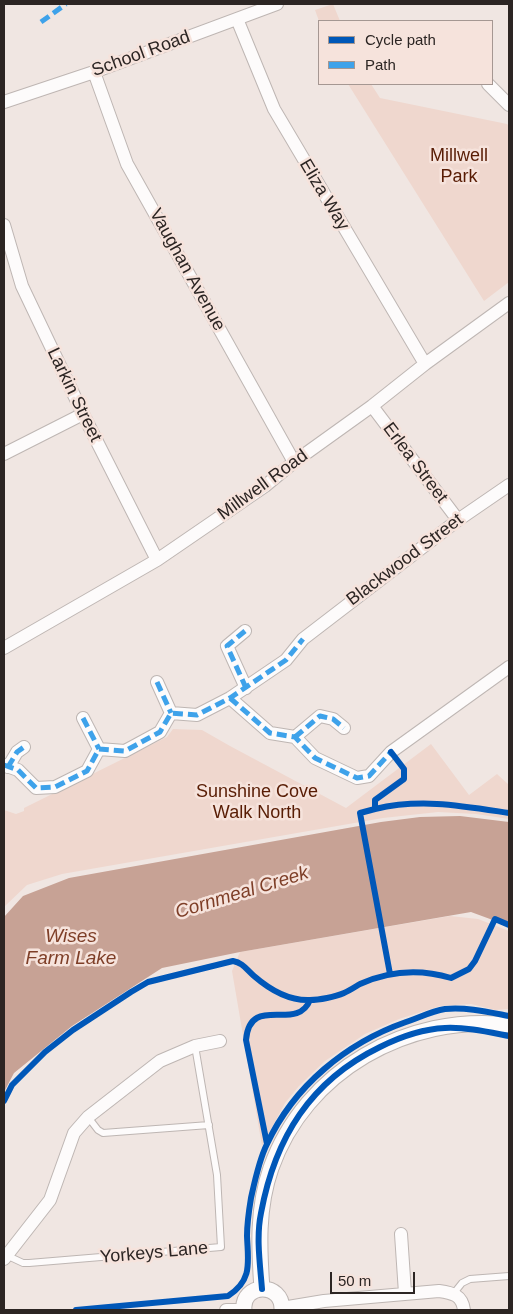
<!DOCTYPE html>
<style>
body{margin:0}
#map{position:relative;width:513px;height:1314px;overflow:hidden;background:#f0e6e2;font-family:Helvetica,sans-serif}
canvas{display:block}
.frame{position:absolute;inset:0;border:5px solid #2c2523;pointer-events:none}
.legend{position:absolute;left:318px;top:20px;width:175px;height:65px;box-sizing:border-box;background:#f6e3dc;border:1px solid #a59792;margin:0;padding:6px 9px;list-style:none;font-size:15px;color:#2c2523}
.legend li{display:flex;align-items:center;gap:10px;height:25px}
.legend b{width:25px;border:1px solid #a59792}
.scale{position:absolute;left:330px;top:1272px;width:85px;height:22px;box-sizing:border-box;border:2px solid #2c2523;border-top:0;padding-left:6px;font-size:15px;line-height:18px;white-space:nowrap;color:#2c2523;-webkit-text-stroke:4px #f6e3dc;paint-order:stroke}
</style>
<div id="map">
<canvas width="513" height="1314"></canvas>
<div class="frame"></div>
<ul class="legend">
<li><b style="height:6px;background:#0057b8"></b>Cycle path</li>
<li><b style="height:6px;background:#3ea2ea"></b>Path</li>
</ul>
<div class="scale">50 m</div>
</div>
<script>
const g = document.querySelector('canvas').getContext('2d');
g.lineJoin = 'round';
function paint(path, color) { g.fillStyle = color; g.fill(path, 'evenodd'); }
function strokePath(path, color, width, dash) { g.strokeStyle = color; g.lineWidth = width; g.lineCap = dash ? 'butt' : 'round'; g.setLineDash(dash || []); g.stroke(path); }
function write(font, color, halo, rows, align = 'center') {
  g.font = font + ' Helvetica,sans-serif'; g.lineWidth = 5; g.setLineDash([]); g.textBaseline = 'middle'; g.strokeStyle = halo; g.fillStyle = color; for (const [text, x, y, turn = 0] of rows) {
    g.save(); g.translate(x, y); g.rotate((+turn || 0) * Math.PI / 180); g.textAlign = isNaN(turn) ? turn : align; if (halo) g.strokeText(text, 0, 0); g.fillText(text, 0, 0); g.restore();
  }
}
paint(new Path2D(`
 M 333,4 L 340,21 L 319,21 L 315,10 Z
 M 348,84 L 371,84 L 380,98 L 507,124 L 509,126 L 509,282 L 484,301 Z
 M 173,729 L 202,730 L 230,746 L 346,808 L 431,744 L 469,795 L 497,774 L 509,785 L 509,819 L 476,814 L 438,812 L 383,818 L 62,874 L 27,885 L 4,907 L 4,810 L 16,814 L 24,811 L 24,808 L 167,737 Z
 M 450,916 L 478,919 L 509,931 L 509,1009 L 495,1010 L 471,1004 L 440,1006 L 399,1019 L 365,1034 L 325,1061 L 299,1086 L 285,1103 L 262,1146 L 232,971 L 240,952 Z`), '#efd7ce');
paint(new Path2D(`
 M 460,816 L 509,822 L 509,926 L 471,912 L 240,952 L 162,968 L 72,1026 L 14,1073 L 4,1092 L 4,917 L 23,896 L 69,878 L 381,822 L 420,817 Z`), '#c7a295');
const service = new Path2D(`
 M 88,1117 L 98,1130 L 103,1133 L 209,1125
 M 6,1255 L 23,1263 L 29,1263 L 221,1247 L 217,1175 L 195,1046
 M 454,1293 L 462,1283 L 470,1279 L 509,1276`);
const minor = new Path2D(`
 M 237,19 L 274,109 L 425,364
 M 94,72 L 127,164 L 294,462
 M 488,84 L 509,105
 M 4,102 L 94,72 L 277,4
 M 4,225 L 22,286 L 83,414 L 157,560
 M 372,406 L 458,520
 M 4,454 L 83,414
 M 245,631 L 227,646 L 246,688
 M 4,648 L 157,560 L 265,486 L 294,462 L 372,406 L 425,364 L 509,303
 M 157,682 L 171,713
 M 230,698 L 270,733 L 295,737 L 315,758 L 357,778 L 369,776 L 391,752 L 509,667
 M 83,718 L 99,749
 M 295,737 L 320,716 L 333,719 L 344,728
 M 4,765 L 18,770 L 36,788 L 55,787 L 87,771 L 99,749 L 125,751 L 160,732 L 171,713 L 197,715 L 230,698 L 286,660 L 303,639 L 458,520 L 509,485
 M 8,767 L 17,752 L 24,747
 M 401,1234 L 405,1293
 M 4,1259 L 50,1200 L 74,1133 L 88,1117 L 160,1061 L 195,1046 L 220,1041
 M 282,1308 L 324,1301 L 439,1291 C 453,1293 462,1295 464,1310
 M 226,1310 L 244,1310`);
const tertiary = new Path2D(`
 M 262,1289 C 259,1248 257,1208 271,1168 C 305,1071 408,1013 509,1025
 M 244,1310 C 241,1283 283,1281 282,1310`);
strokePath(service, '#beb6b3', 8);
strokePath(minor, '#beb6b3', 14);
strokePath(tertiary, '#beb6b3', 17);
strokePath(service, '#fdfbfb', 6);
strokePath(minor, '#fdfbfb', 12);
strokePath(tertiary, '#fdfbfb', 15);
strokePath(new Path2D(`
 M 41,22 L 66,4
 M 245,631 L 227,646 L 246,688
 M 157,682 L 171,713
 M 230,698 L 270,733 L 295,737 L 315,758 L 357,778 L 369,776 L 391,752
 M 83,718 L 99,749
 M 295,737 L 320,716 L 333,719 L 344,728
 M 4,765 L 18,770 L 36,788 L 55,787 L 87,771 L 99,749 L 125,751 L 160,732 L 171,713 L 197,715 L 230,698 L 286,660 L 303,639
 M 8,767 L 17,752 L 24,747`), '#3ea2ea', 5, [10, 5]);
strokePath(new Path2D(`
 M 391,752 L 404,769 L 404,779 L 375,800 L 375,809 C 421,798 463,806 509,813
 M 375,809 L 360,813 L 390,974
 M 4,1101 L 12,1085 L 45,1052 L 73,1030 L 131,992 L 148,982 L 233,961 C 243,963 246,969 254,976 C 269,989 289,1001 310,1000 C 319,1000 335,997 344,993 C 349,991 355,987 360,984 C 389,971 421,969 451,978 L 469,969 L 475,961 L 495,919 L 509,925
 M 267,1144 L 246,1040 C 250,993 297,1033 310,1000
 M 262,1289 C 260,1264 256,1237 261,1213 C 275,1138 310,1081 380,1047 C 400,1037 423,1029 445,1028 C 466,1027 488,1032 509,1036
 M 76,1310 L 228,1296 C 253,1280 248,1262 247,1236 C 247,1224 249,1210 251,1198 C 255,1180 259,1160 267,1144 C 294,1086 346,1043 406,1022 C 418,1018 432,1011 445,1009 C 467,1007 488,1012 509,1016`), '#0057b8', 6);
write('18px', '#2c2523', '#f6e3dc', [
 ["School Road",141,54,-20],
 ["Eliza Way",324,195,59],
 ["Vaughan Avenue",187,270,61],
 ["Larkin Street",74,395,64],
 ["Erlea Street",415,463,53],
 ["Millwell Road",263,485,-36],
 ["Blackwood Street",405,560,-37],
 ["Yorkeys Lane",154,1253,-5]
]);
write('18px', '#581c04', '#f6e3dc', [
 ["Millwell",459,156],
 ["Park",459,177],
 ["Sunshine Cove",257,792],
 ["Walk North",257,813]
]);
write('italic 19px', '#7e3e27', '#f6e3dc', [
 ["Cornmeal Creek",242,893,-17],
 ["Wises",71,937],
 ["Farm Lake",71,959]
]);
</script>
